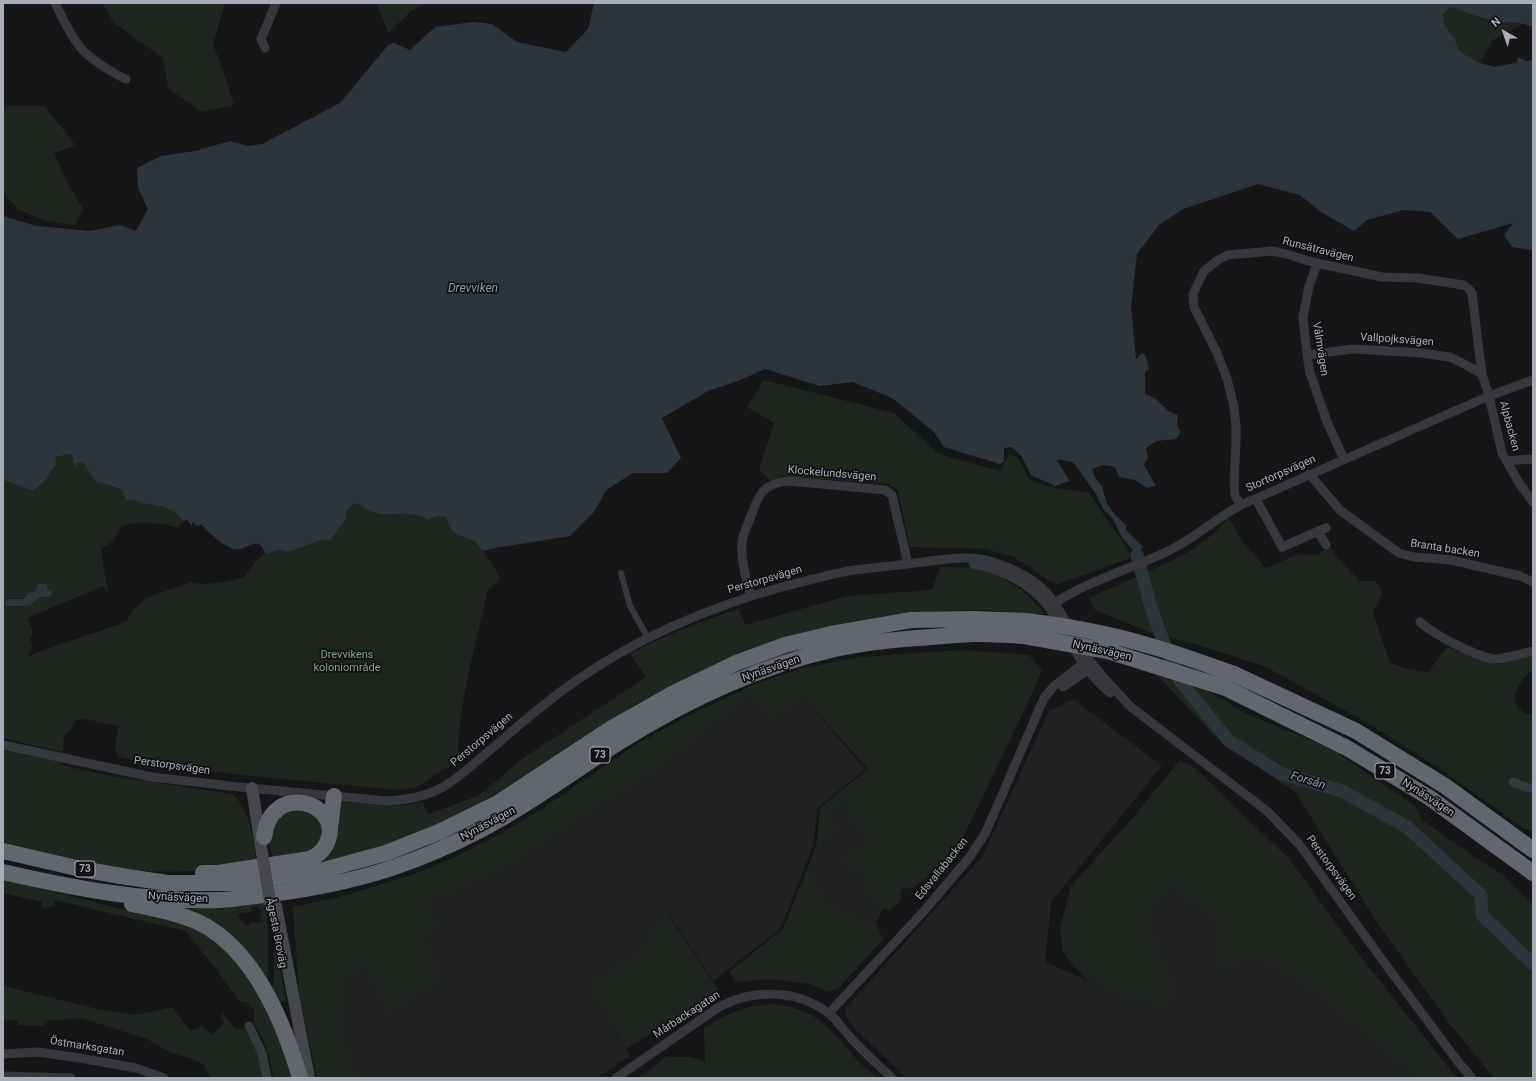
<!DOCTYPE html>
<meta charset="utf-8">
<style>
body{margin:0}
#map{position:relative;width:1536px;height:1081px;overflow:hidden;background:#161618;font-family:Roboto,sans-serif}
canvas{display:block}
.frame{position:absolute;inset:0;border:4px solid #a8adb8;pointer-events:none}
.north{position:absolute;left:1484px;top:12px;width:40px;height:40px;-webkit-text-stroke:3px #111113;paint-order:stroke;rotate:320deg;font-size:11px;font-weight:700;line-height:16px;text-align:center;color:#a8adb8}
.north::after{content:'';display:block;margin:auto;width:14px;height:18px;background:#a8adb8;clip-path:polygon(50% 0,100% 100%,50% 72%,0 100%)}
</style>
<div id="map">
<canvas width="1536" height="1081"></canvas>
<div class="frame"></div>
<div class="north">N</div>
</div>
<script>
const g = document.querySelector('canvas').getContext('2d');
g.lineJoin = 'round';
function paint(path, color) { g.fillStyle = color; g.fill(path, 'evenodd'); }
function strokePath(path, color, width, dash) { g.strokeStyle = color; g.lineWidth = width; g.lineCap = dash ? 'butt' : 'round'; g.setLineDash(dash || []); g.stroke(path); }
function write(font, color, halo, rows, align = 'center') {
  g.font = font + ' Roboto,sans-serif'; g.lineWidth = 3.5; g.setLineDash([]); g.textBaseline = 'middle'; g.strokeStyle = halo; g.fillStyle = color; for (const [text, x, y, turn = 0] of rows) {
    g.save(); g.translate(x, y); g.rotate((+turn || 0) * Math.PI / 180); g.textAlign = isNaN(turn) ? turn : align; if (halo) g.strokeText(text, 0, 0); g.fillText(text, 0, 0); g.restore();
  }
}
paint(new Path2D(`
 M 751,696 L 805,699 L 865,769 L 818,808 L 813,846 L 781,928 L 713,981 L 670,916 L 644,932 L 641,947 L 583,984 L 630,1056 L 596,1078 L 362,1078 L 347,1042 L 350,975 L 427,939 L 442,927 L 431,905 L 511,867 L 650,776 Z
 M 1073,699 L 1162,766 L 1051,902 L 1045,962 L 1086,980 L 1142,1002 L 1147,920 L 1169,883 L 1266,960 L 1309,987 L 1419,1078 L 907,1078 L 854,1028 L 847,1018 L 845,1009 L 982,857 L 1049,711 Z
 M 845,803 L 848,807 L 847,820 L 853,825 L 863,840 L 840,862 L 863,878 L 864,897 L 873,908 L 883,909 L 876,923 L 825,898 L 813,868 L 835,811 Z`), '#222225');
paint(new Path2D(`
 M 102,3 L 225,4 L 213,44 L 224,73 L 234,105 L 201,112 L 168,88 L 163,58 L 114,23 Z
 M 377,3 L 427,3 L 411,11 L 388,33 Z
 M 1452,7 L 1470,15 L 1479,18 L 1522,24 L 1493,40 L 1480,63 L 1467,56 L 1458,49 L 1455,39 L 1444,24 L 1443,14 Z
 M 11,105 L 45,106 L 76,146 L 54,153 L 66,180 L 83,209 L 75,225 L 47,221 L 19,210 L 7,197 L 3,190 L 3,109 Z
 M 764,380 L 894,413 L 939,454 L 1000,471 L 1009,454 L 1017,457 L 1030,480 L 1055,488 L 1088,492 L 1133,557 L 1056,585 L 1014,557 L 986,549 L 910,547 L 898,491 L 889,484 L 782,476 L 770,481 L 759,469 L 774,423 L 747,407 Z
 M 70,454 L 76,463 L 83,462 L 96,481 L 107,484 L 114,488 L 122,490 L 133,501 L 138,500 L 147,504 L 155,503 L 162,507 L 167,507 L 177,514 L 183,521 L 178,528 C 167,524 130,518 121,528 C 119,530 118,534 117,536 C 113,542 107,545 102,548 L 102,557 L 108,592 L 103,586 L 28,618 L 33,632 L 30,640 L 33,645 L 28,657 L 38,652 L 126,622 L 132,611 L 148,597 L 192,582 L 203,584 L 226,582 L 244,577 L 255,562 L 265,554 L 279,550 L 288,552 L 319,541 L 331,540 L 346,519 L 347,510 L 356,503 C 363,506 369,512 376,513 C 394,518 407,508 427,520 L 437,516 L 446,517 L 449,527 L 465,538 L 475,541 L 492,563 L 500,579 L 488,589 C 476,645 458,702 458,760 L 417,787 L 397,790 L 232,774 L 151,764 L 119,757 L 115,750 L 118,726 L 85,719 L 75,721 L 71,729 L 64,735 L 63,752 L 3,738 L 3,480 L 33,491 L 55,457 ZM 44,583 L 47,584 L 47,589 L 44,598 L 39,596 L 27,606 L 12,607 L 14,598 C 21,601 24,597 28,593 C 35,592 36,590 38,584 Z
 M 1229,518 L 1242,541 L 1266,568 L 1298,554 L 1316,555 L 1330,548 L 1349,570 L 1360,581 L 1375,581 L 1380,587 L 1382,594 L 1373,613 L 1390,663 L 1408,669 L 1428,672 L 1447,647 L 1481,660 L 1498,664 L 1533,655 L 1533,669 L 1520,683 L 1514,696 L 1516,705 L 1525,713 L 1532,715 L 1533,718 L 1533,832 L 1522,827 L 1439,768 L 1364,721 L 1266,667 L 1201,646 L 1143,630 L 1094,609 L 1089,598 L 1176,559 L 1196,547 L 1212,535 Z
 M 940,567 C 950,568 961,567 971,568 C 1000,572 1028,591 1045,614 L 1022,614 L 988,610 L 937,611 L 891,615 L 849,622 L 803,633 L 765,644 L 724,659 L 634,705 L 493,796 L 446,820 L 410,837 L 376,848 L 311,865 L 340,804 L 344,802 L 396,806 L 423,802 L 428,814 L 478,796 L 522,759 L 646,677 L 630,654 C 666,635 700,621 739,609 L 745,625 L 847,596 L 932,590 Z
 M 962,650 L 1029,655 L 1042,671 L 1024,711 L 956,852 L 914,888 L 901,889 L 900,901 L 890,910 L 873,908 L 864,897 L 863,878 L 839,862 L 863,840 L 853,825 L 847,820 L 848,807 L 845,803 L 835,811 L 831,821 L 839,825 L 838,833 L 833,839 L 824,839 L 813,868 L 825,898 L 876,923 L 883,939 L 838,989 L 828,992 L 810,984 L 769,979 L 736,982 L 729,972 L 783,929 L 816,847 L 820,808 L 868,769 L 805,699 L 772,720 L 751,697 L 650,776 L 511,867 L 431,905 L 442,927 L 427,939 L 443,982 L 386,1016 L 366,969 L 350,975 L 347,1042 L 362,1078 L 317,1078 L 299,992 L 293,907 L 335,898 L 409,876 L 449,860 L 498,835 L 543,808 L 637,744 L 680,720 L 753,685 L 802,668 L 861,657 Z
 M 1158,676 L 1208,691 L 1249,715 L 1332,749 L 1416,807 L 1421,819 L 1470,854 L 1502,874 L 1529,900 L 1533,906 L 1533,1078 L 1494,1078 L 1449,1023 L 1378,924 L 1296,793 L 1215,736 Z
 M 3,750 L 57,761 L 65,766 L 112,776 L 232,794 C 251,810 254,842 257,865 C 222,869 186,873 150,871 C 101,869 51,855 3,844 Z
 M 1180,760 L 1195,768 L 1290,860 L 1357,952 L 1456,1077 L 1455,1078 L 1418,1078 L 1312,992 L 1268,963 L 1242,964 L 1221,972 L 1216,923 L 1169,885 L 1149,920 L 1177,991 L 1165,1005 L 1129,1002 L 1086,979 L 1063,953 L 1060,927 L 1071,886 L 1129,822 Z
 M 298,805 L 326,824 L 318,851 L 275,862 L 269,846 L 268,834 L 275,817 Z
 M 3,879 L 118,908 L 174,918 L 220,939 L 258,987 L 295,1078 L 274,1078 C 269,1054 267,1042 253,1022 L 255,1011 L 246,1002 L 239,1001 L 234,992 L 223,980 L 218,971 L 185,931 L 55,900 L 53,906 L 42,908 L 42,902 L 3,893 Z
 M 265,903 L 268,928 L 268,989 L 254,966 L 161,904 ZM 257,907 L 262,911 L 260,916 L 261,921 L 260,923 L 252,922 L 248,926 L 240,920 L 238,916 L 241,913 L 251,912 L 251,908 Z
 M 669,916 L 718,990 L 690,1011 L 661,1027 L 626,1049 L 583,984 L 641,947 L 644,932 Z
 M 274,937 L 286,999 L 284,1002 L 280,1003 L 271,993 L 274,980 Z
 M 3,986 L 98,1009 L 133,1015 L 152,1012 L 172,1007 L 191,1031 L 202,1026 L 212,1035 L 224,1023 L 221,1017 L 223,1013 L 235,1028 L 243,1029 L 248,1033 L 258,1054 L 262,1078 L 211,1078 L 203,1064 L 192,1059 L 171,1053 L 147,1039 L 81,1018 L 45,1021 L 43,1026 L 18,1025 L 17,1019 L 3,1021 Z
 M 776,1004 C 817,1011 826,1024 852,1054 C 859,1063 869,1070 877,1078 L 638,1078 L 666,1057 L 691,1057 L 705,1062 L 704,1028 C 729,1013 746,1005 776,1004 Z`), '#1e261f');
paint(new Path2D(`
 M 594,3 L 1533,3 L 1533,27 C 1522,22 1512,23 1502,22 C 1484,19 1469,15 1453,7 L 1447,10 L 1443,14 L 1444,24 L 1455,39 L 1458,49 L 1467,56 L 1480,63 L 1494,67 L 1516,63 L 1518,57 L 1526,61 L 1533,60 L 1533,250 L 1512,247 L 1504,235 L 1513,223 L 1458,239 L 1430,212 L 1404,210 L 1367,220 L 1354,231 L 1321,212 L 1300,195 L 1258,184 L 1183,209 L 1159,225 L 1137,254 L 1131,306 L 1136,359 L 1142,353 L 1145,355 L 1149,369 L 1145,372 L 1145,394 L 1156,399 L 1168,411 L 1178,415 L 1177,425 L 1181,432 L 1176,439 L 1156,441 L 1146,448 L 1148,458 L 1144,465 L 1156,486 L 1147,488 L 1135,480 L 1119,477 L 1115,467 L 1104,465 L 1092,469 L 1095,478 L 1102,486 L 1107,504 L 1116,516 L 1126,525 L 1126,530 L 1143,547 L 1137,555 L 1121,536 L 1113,519 L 1103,509 L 1096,494 L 1073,462 L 1056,459 L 1070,481 L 1055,486 L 1031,475 L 1022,457 L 1012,447 L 1004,448 L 1004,462 L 1000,464 L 944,447 L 933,431 L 892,398 L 853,382 L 820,386 L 765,369 L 738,381 L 708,391 L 662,418 L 681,458 L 667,473 L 633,473 L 606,490 L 594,512 L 570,536 L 495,548 L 483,551 C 480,548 477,543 474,541 C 457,533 452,537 446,517 L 437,516 L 427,520 C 407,508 394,518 376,513 C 369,512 363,506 356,503 L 347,510 L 346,519 L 331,540 L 319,541 L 288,552 L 279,550 L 265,554 C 259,532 247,552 234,549 C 221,545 210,534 201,524 L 198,526 L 192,522 L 192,526 L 187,520 L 183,521 C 173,506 156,505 140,503 L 138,501 L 126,500 L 122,490 C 114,487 105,483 96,482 L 83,462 L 76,463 L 76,466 L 74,466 L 72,456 L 70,454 L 55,457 L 56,464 L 44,481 L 33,491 L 3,480 L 3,216 L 37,226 L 89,231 L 120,225 L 136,231 L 148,209 L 138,188 L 137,168 L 161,156 L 195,151 L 230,141 L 248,146 L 262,144 L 340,103 L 388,45 L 394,43 L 410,50 L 435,27 L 473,22 L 492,24 L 517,42 L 566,52 L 588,29 Z
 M 44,583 L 47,584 L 47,589 L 51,590 L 52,593 L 50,597 L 39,597 L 31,605 L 27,606 L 6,606 L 5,602 L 7,599 L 23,599 L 28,593 C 35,592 36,590 38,584 Z`), '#2c353c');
strokePath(new Path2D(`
 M 1137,555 L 1150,604 L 1160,633 L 1181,682 L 1228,740 L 1280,773 L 1342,791 L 1407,827 L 1481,895 L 1482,915 L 1533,964`), '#2c353c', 13);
strokePath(new Path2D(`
 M 621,573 L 630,606 L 648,638`), '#37383d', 6);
strokePath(new Path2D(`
 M 55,3 C 63,18 69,34 80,47 C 87,57 114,74 126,79
 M 265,48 L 261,39 L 276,3
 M 1317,264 L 1309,286 L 1303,317 L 1307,355 L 1310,373 L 1327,422 L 1344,459
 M 1307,355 L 1353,349 L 1421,353 L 1450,357 L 1466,365 L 1482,374
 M 1506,461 L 1533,459
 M 1309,474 L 1341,511 L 1399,553 L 1414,557 L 1451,560 L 1520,576 L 1533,582
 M 1256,499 L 1282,547 L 1326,528
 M 1241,505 L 1235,496 L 1234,483 L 1236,443 L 1236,427 L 1234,407 L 1227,379 L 1217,353 L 1194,307 L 1193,294 L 1204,271 L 1218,260 L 1228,255 L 1272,251 L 1286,254 L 1312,262 L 1382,277 L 1417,278 L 1463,285 L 1468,288 L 1472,293 L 1482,374 L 1489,396 L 1502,453 L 1519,483 L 1533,502
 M 1318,531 L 1326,545
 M 973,564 C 1001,569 1029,583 1047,605 C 1052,611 1056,619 1060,626
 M 751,596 C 746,579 741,562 742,544 C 742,536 746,528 749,521 C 758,497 761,483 789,481 L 885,490 L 892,495 L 908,564
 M 1050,606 C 1085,582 1128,570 1166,552 C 1193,540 1214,519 1241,505 L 1489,396 L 1533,380
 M 1420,622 C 1433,634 1478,658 1496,659 C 1505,659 1524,653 1533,651
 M 1071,644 C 1084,666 1091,676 1110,693
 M 1080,645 C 1094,669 1113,688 1132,708
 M 1063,687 L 1092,667
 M 1127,704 L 1267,811 L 1299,844 L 1383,961 L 1459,1063 L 1472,1078
 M 3,745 L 152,777 L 239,787 L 387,801 C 407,800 425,797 443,787 C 460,777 474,763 489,751 C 518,726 546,701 577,680 C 639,637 710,607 782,587 C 806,581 830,574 854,570 C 872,568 890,566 908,564 C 934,561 964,554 990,561 C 1009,567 1033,578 1047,593 C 1057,604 1063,617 1070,629
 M 1513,782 L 1528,788 L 1533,788
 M 829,1013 L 924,911 L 969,858 L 985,834 L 1044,698 L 1054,686 L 1086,661
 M 249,1026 L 262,1053 L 267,1078
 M 3,1054 L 38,1052 L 80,1058 L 136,1068 L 164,1078
 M 3,1076 L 71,1078
 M 616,1078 L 719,1007 C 753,989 795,989 827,1012 C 837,1019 844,1031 852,1039 C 865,1053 878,1065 892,1078`), '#37383d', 9);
strokePath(new Path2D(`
 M 252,788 L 262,853
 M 276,906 L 309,1078`), '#45474d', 12);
strokePath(new Path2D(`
 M 1234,674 L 1356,731 L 1445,786 L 1533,850
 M 1226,688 L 1347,748 L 1430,798 L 1533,873
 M 330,828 L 334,796
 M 3,851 L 81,869 L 127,877 L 168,883 L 236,883 L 320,871 L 386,853 L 439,832 L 498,803 L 612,728 L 672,694 L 736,663 L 785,645 L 831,634 L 911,620 L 974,619 L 1026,621
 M 3,872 C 73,888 145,902 218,900 C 231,900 243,897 256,896 C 301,891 345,883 389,869 C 433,854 477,834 517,809 C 552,788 586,763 621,741 C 687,700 759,666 835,649 C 867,642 900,639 932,637 C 946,636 961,634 975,634 C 992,634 1008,635 1024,636
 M 203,873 L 218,873 L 310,859 C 319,855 325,849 328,840 C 342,803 271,780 264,837
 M 132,904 C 155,909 179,913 200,923 C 254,950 284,1023 300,1078`), '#63666e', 16);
strokePath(new Path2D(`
 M 262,853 L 271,907`), '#45474d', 12);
strokePath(new Path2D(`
 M 1026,621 C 1067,626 1107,633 1147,645 C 1176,653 1205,664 1234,674
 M 1024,636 L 1108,651 L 1226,688`), '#63666e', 16);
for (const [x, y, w] of [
 [600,755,20],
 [1385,771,20],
 [85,869,20]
]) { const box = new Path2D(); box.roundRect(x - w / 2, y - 8, w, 16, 3); g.fillStyle = '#111113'; g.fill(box); strokePath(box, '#a8adb8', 1); }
write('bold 10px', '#a8adb8', null, [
 ["73",600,755],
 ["73",1385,771],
 ["73",85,869]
]);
write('11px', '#a8adb8', '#111113', [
 ["Runsätravägen",1318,250,14],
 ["Vallpojksvägen",1397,340,4],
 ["Vålmvägen",1320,349,81],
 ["Alpbacken",1509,426,75],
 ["Klockelundsvägen",832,474,5],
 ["Stortorpsvägen",1281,474,-24],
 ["Branta backen",1445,549,9],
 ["Perstorpsvägen",765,580,-16],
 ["Nynäsvägen",1102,651,13],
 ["Nynäsvägen",771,669,-19],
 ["Perstorpsvägen",482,740,-40],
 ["Perstorpsvägen",172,766,8],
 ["Nynäsvägen",1428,798,33],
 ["Nynäsvägen",488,824,-28],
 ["Perstorpsvägen",1331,868,54],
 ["Edsvallabacken",942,869,-51],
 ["Nynäsvägen",178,898,3],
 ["Ågesta Broväg",276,933,79],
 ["Mårbackagatan",687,1015,-33],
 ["Östmarksgatan",87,1047,9]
]);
write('11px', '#7fa381', '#111113', [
 ["Drevvikens",347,655],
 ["koloniområde",347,668]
]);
write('italic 12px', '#7f9bb3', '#111113', [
 ["Drevviken",473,289],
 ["Forsån",1308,781,17]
]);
</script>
